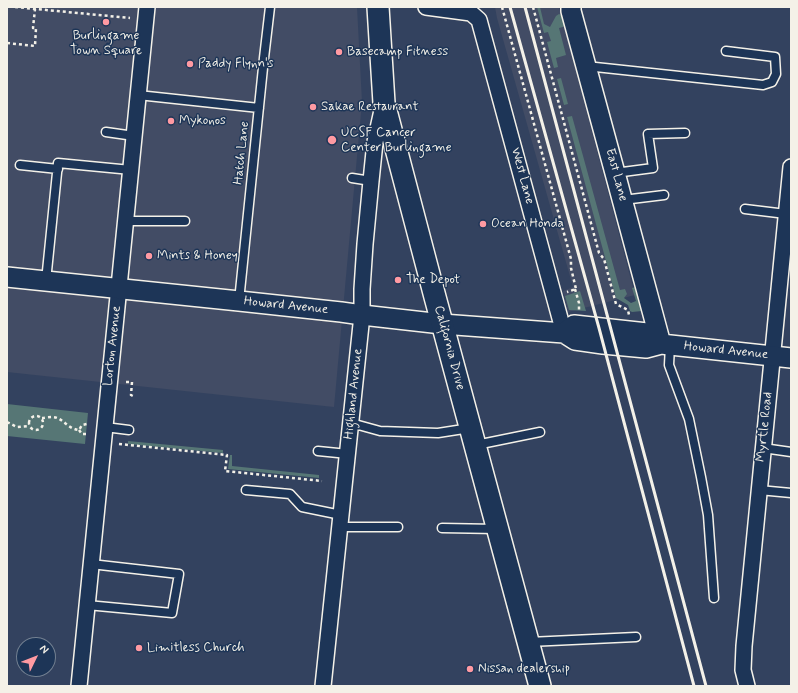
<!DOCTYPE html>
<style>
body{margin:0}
#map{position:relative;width:798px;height:693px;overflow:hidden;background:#33425f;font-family:Mynerve,sans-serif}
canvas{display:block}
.frame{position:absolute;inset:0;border:8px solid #f4f1e8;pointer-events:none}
.north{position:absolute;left:16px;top:637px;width:40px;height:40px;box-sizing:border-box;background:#1d3557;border:1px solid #738091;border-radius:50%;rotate:47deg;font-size:11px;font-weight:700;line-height:16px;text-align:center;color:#f4f1e8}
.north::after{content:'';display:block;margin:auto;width:14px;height:18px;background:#ff9aa2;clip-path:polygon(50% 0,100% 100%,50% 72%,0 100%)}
</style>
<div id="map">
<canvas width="798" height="693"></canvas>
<div class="frame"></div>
<div class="north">N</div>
</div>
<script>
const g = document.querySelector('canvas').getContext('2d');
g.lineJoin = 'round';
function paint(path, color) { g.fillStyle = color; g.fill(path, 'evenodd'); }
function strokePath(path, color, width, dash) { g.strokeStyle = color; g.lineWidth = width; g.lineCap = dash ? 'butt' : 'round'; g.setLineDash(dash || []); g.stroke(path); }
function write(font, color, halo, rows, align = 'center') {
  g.font = font + ' Mynerve,sans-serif'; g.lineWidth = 3; g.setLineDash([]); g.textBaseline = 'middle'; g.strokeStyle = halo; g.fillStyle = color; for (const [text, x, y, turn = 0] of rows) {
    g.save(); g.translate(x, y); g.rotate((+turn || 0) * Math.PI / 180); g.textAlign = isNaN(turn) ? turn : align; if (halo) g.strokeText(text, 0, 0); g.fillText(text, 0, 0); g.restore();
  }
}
paint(new Path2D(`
 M 7,7 L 357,7 L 362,102 L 334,407 L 7,372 Z
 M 495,7 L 559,7 L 635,295 L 568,312 L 563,291 L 573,287 L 497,18 Z`), '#424c65');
paint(new Path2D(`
 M 537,7 L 540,7 L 544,24 L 550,27 L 556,16 L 559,14 L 563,16 L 565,25 L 563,27 L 559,28 L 566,55 L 556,58 L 558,67 L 554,68 L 547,42 L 551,41 L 548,32 L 544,33 Z
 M 561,78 L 568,104 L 564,105 L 557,79 Z
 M 572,116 L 620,290 L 625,289 L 627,294 L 624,298 L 631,303 L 636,301 L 632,288 L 636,287 L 642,311 L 632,312 L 630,311 L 628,305 L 616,298 L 567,117 Z
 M 580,291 L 586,311 L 569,310 L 565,296 Z
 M 7,404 L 88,413 L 85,444 L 7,436 Z
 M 128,441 L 223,450 L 223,453 L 128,444 Z
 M 230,455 L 232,455 L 232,466 L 319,475 L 319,478 L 228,469 Z`), '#567675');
const service = new Path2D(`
 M 586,66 L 763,85 L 772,82 L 776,74 L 775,57 L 726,51
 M 138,95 L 259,108
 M 106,132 L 134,136
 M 20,165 L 58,169
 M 615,173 L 653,168 L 648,134 L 685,133
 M 352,178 L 371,181
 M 623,200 L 664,195
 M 745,209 L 786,214
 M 126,221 L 185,221
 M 46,281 L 58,163 L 131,170
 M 239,301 L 264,58 L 270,7
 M 670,345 L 669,365 L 689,419 L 701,477 L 708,515 L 714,598
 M 351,423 L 380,431 L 438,433 L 470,428
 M 105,427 L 129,430
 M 476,445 L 540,432
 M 763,448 L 791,452
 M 318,451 L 348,454
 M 246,490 L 290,494 L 302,507 L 341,515
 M 759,490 L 791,493
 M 340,527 L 398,527
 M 442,528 L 497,529
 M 87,605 L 172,613 L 179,574 L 91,564
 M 529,642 L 636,637`);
const minor = new Path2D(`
 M 426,7 L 471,13 L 479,20 L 564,333
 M 79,686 L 147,7
 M 323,686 L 362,315 L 362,289 L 365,244 L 371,181 L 375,142 L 383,106
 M 747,686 L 743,670 L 744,646 L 791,167`);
const tertiary = new Path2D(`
 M 571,7 L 571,11 L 615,173 L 661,344
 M 7,277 L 239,301 L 341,312 L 362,315 L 442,324 L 564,333 L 575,340 L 603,344 L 646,348 L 661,344 L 791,358
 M 564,333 L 574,325 L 647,333 L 661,344`);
const secondary = new Path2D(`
 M 378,7 L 384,103 L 435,297 L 540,686`);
strokePath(service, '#f4f1e8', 11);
strokePath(minor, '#f4f1e8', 18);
strokePath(tertiary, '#f4f1e8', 22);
strokePath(secondary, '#f4f1e8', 24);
strokePath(new Path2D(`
 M 15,7 L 130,18
 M 502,7 L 571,259 L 571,268 L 576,289 L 567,292
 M 533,7 L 599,253 L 604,259 L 616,304 L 628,310 L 629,315
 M 7,43 L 35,46 L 36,28 L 33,28 L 35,9
 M 575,289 L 579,303 L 579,310
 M 126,382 L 132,382 L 131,395 L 133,396
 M29 423a7 7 0 1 1 14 0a7 7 0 1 1-14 0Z
 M 42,418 C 45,418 49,417 52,417 C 63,417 67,429 79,430 L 82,425 L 87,424
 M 7,422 L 17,427 L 29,426
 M 79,430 L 82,434 L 86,434
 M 119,444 L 227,455 L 225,471 L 322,481`), '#f4f1e8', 2.5, [3, 3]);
strokePath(service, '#1d3557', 8);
strokePath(minor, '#1d3557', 15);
strokePath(tertiary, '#1d3557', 19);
strokePath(secondary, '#1d3557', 21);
strokePath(new Path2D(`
 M 510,7 L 599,328 L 694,686
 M 525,7 L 706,686`), '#f4f1e8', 3);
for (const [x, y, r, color] of [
 [106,22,4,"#ff9aa2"],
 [339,52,4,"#ff9aa2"],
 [190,64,4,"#ff9aa2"],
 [313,107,4,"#ff9aa2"],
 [171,121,4,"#ff9aa2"],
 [332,140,5,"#ff9aa2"],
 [483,224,4,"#ff9aa2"],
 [149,256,4,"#ff9aa2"],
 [398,280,4,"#ff9aa2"],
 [139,648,4,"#ff9aa2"],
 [470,669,4,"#ff9aa2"]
]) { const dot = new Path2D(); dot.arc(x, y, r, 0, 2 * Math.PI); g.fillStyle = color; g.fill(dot); strokePath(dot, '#1d3557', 1.5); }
write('13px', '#f4f1e8', '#1d3557', [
 ["Burlingame",106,36,"center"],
 ["Town Square",106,51,"center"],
 ["Basecamp Fitness",347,52],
 ["Paddy Flynn's",198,64],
 ["Sakae Restaurant",321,107],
 ["Mykonos",179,121],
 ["UCSF Cancer",341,133],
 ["Center Burlingame",341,148],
 ["Ocean Honda",491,224],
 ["Mints & Honey",157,256],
 ["The Depot",406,280],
 ["Limitless Church",147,648],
 ["Nissan dealership",478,669]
], 'left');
write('13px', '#f4f1e8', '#1d3557', [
 ["Hatch Lane",242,153,-84],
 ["East Lane",616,175,75],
 ["West Lane",522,176,75],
 ["Howard Avenue",286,306,6],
 ["Lorton Avenue",113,346,-84],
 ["California Drive",449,348,75],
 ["Howard Avenue",726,351,6],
 ["Highland Avenue",354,394,-84],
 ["Myrtle Road",765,427,-84]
]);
</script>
